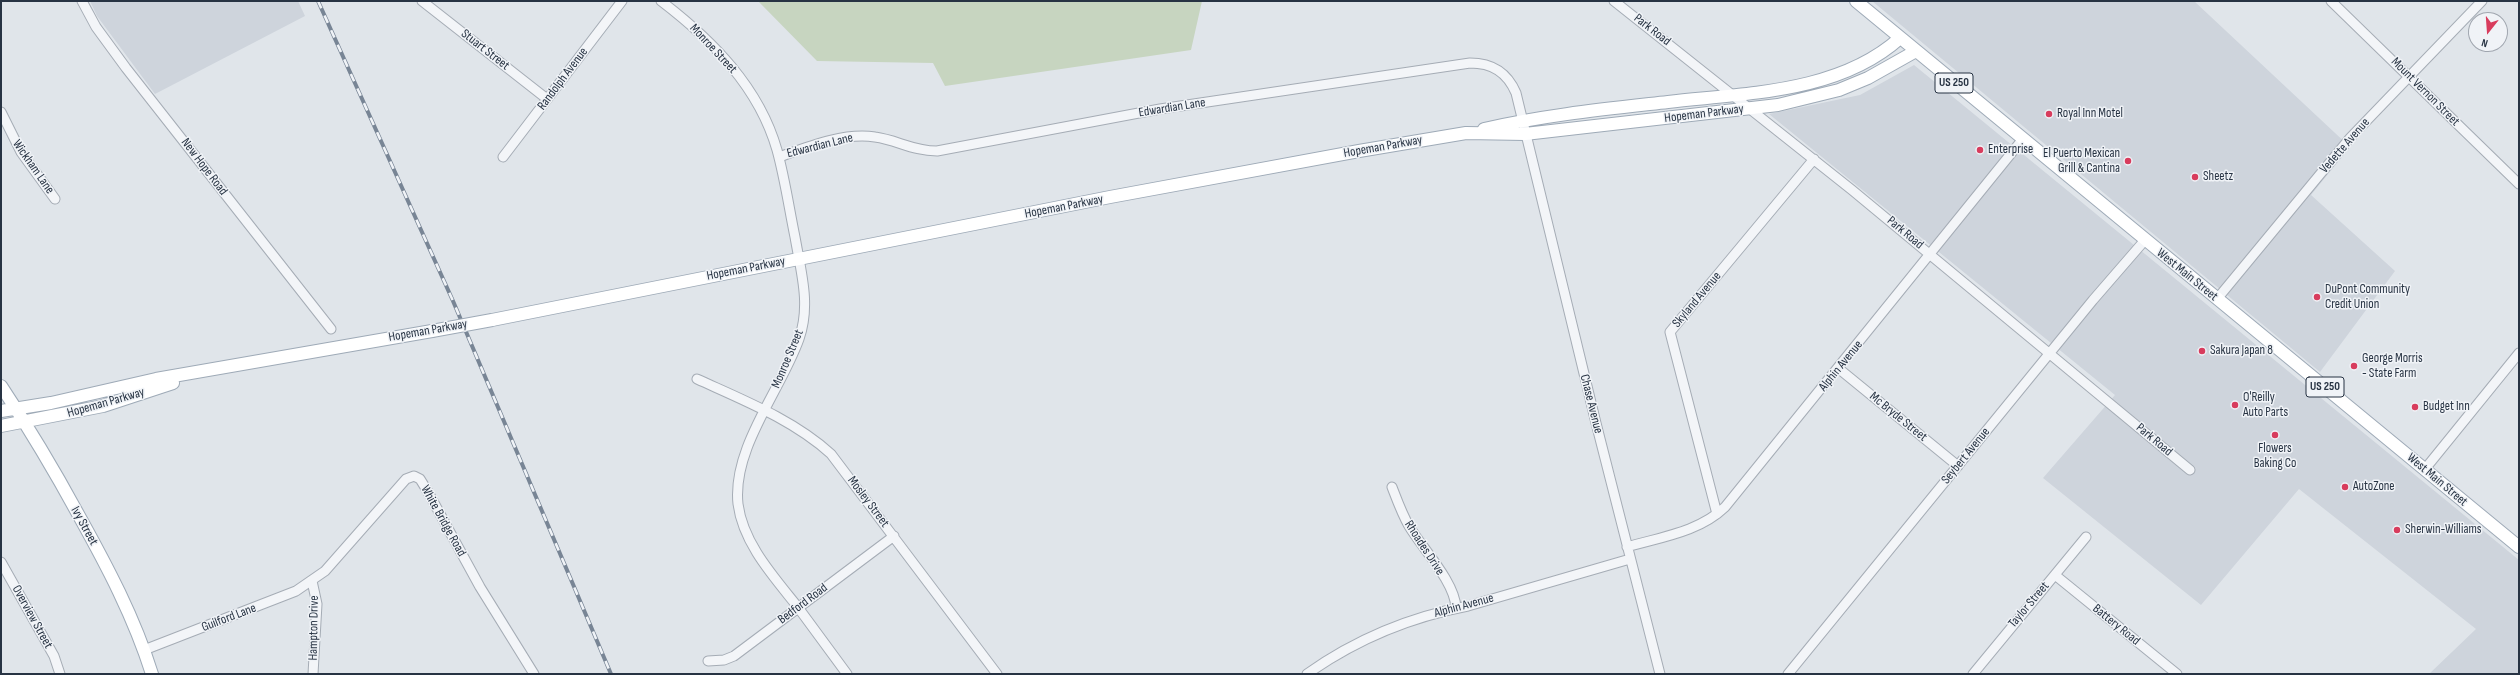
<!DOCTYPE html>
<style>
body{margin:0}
#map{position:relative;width:2520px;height:675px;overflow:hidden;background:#e0e5ea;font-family:"Sofia Sans Condensed",sans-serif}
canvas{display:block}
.frame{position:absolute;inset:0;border:2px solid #273343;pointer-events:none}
.north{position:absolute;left:2468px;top:12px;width:40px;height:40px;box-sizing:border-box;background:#f0f3f7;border:1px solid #a0a6af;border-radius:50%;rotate:197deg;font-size:11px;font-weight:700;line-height:16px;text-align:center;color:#273343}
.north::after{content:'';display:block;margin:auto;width:14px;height:18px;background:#d83c5d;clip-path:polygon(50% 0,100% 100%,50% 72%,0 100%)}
</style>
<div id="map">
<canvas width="2520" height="675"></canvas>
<div class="frame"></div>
<div class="north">N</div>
</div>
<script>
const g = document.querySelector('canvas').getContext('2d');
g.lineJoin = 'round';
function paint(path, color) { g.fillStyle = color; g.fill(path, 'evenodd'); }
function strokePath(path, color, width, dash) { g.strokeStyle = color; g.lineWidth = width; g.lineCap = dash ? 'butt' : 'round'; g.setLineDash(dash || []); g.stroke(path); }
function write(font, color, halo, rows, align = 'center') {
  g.font = font + ' "Sofia Sans Condensed",sans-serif'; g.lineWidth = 3; g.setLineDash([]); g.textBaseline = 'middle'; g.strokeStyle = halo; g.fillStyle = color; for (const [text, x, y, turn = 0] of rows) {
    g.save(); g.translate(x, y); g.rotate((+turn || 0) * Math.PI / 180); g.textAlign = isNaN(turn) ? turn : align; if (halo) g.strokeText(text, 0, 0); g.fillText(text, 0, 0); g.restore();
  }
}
paint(new Path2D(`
 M 90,1 L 298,1 L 305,16 L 155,94 L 97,16 Z
 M 1872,1 L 2194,1 L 2350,147 L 2311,195 L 2395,271 L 2320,372 Z
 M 1914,65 L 2519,560 L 2519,674 L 2429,674 L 2476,629 L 2299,489 L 2201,605 L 2043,478 L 2115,395 L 1769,114 L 1860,95 Z`), '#ced4dc');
paint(new Path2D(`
 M 758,1 L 1202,1 L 1191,50 L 945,86 L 933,63 L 817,61 Z`), '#c7d5c0');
const minor = new Path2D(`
 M 82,1 L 96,27 L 126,68 L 331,329
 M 422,1 L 547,99
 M 661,1 C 712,40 759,87 777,150 C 785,179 789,208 795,237 C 801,272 811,305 799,339 C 781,390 732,448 738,504 C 743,543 773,576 797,606 C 814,629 830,651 847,674
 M 1614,1 L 1852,190 L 2190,470
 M 2331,1 L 2519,184
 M 1,112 L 21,152 L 55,199
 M 503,157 L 622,1
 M 779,157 C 807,147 844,132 875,137 C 897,140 913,151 937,151 L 1160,109 L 1470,63 C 1492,63 1507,72 1516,93 L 1596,423 L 1660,674
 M 2217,299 L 2350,138 L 2482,1
 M 1838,368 L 1958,466
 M 697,379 C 743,400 794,420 831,454 L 997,674
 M 2425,469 L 2519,353
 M 1392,487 C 1397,500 1402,514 1409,526 C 1422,548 1455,582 1456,608
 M 1717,514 L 1670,332 L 1814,159
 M 1627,547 C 1661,537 1699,532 1725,507 L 2022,140
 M 1,562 L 54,656 L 60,674
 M 2055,575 L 2177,674
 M 312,581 L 317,604 L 313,674
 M 144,650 L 296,591 L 325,571 L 406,479 L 414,476 L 420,479 L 428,492 L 480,587 L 534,674
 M 708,661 L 724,660 L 734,656 L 894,536
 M 1307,674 C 1355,640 1410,617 1468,606 L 1630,559
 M 1788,674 L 2093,300 L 2145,240
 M 1973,674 L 2086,537`);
const major = new Path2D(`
 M 1856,1 L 2519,547
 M 1484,129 C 1545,115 1606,109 1668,102 C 1746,93 1839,93 1900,38
 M 492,320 L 1110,197 L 1359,151 L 1466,133 L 1525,134 L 1778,105 L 1839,90 L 1868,78 L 1916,51
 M 1,386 C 29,428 54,470 78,514 C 107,566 134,617 152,674
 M 1,411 L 51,403 L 156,379 L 432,331
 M 1,426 L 103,406 L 173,383`);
strokePath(minor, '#a5acb5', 11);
strokePath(major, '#9eaab7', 14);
strokePath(minor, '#f3f5f8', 9);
strokePath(major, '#fff', 12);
const rail = new Path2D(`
 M 318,1 L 453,301 L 611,674`);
strokePath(rail, '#788595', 4);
strokePath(rail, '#f0f3f7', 2.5, [8]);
const majorBridge = new Path2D(`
 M 432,331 L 492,320`);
strokePath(majorBridge, '#9eaab7', 14, []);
strokePath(majorBridge, '#fff', 12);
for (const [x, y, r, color] of [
 [2049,114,4,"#d83c5d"],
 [1980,150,4,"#d83c5d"],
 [2128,161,4,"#d83c5d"],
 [2195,177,4,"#d83c5d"],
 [2317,297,4,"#d83c5d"],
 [2202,351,4,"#d83c5d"],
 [2354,366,4,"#d83c5d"],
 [2235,405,4,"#d83c5d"],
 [2415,407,4,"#d83c5d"],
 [2275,435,4,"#d83c5d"],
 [2345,487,4,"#d83c5d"],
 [2397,530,4,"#d83c5d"]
]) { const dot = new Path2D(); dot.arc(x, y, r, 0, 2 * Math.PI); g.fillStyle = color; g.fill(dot); strokePath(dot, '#f0f3f7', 1.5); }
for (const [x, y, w] of [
 [1954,83,38],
 [2325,387,38]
]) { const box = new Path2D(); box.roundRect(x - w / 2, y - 10, w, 20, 3); g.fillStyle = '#f0f3f7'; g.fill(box); strokePath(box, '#273343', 1); }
write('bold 12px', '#273343', null, [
 ["US 250",1954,83],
 ["US 250",2325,387]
]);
write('13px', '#273343', '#f0f3f7', [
 ["Park Road",1652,30,38],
 ["Monroe Street",713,49,47],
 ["Stuart Street",485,50,38],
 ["Randolph Avenue",563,79,-53],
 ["Mount Vernon Street",2425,92,45],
 ["Edwardian Lane",1172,108,-9],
 ["Hopeman Parkway",1704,114,-7],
 ["Edwardian Lane",820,146,-14],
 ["Vedette Avenue",2345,146,-49],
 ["Hopeman Parkway",1383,147,-10],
 ["Wickham Lane",33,167,55],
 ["New Hope Road",204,167,53],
 ["Hopeman Parkway",1064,207,-11],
 ["Park Road",1905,233,40],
 ["Hopeman Parkway",746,269,-11],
 ["West Main Street",2187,275,39],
 ["Skyland Avenue",1697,300,-50],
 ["Hopeman Parkway",428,331,-10],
 ["Monroe Street",788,359,-67],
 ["Alphin Avenue",1841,366,-51],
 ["Hopeman Parkway",106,403,-16],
 ["Chase Avenue",1591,404,76],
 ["Mc Bryde Street",1898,417,39],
 ["Park Road",2154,440,40],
 ["Seybert Avenue",1966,456,-51],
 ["West Main Street",2437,480,40],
 ["Mosley Street",868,502,53],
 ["White Bridge Road",443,521,61],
 ["Ivy Street",84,526,61],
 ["Rhoades Drive",1424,548,57],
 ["Bedford Road",803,604,-37],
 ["Taylor Street",2029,605,-50],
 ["Alphin Avenue",1464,606,-15],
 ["Overview Street",32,617,61],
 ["Guilford Lane",229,618,-21],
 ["Battery Road",2116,625,39],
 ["Hampton Drive",314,628,-89]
]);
write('13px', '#273343', '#f0f3f7', [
 ["Royal Inn Motel",2057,114],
 ["Enterprise",1988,150],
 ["El Puerto Mexican",2120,154,"right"],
 ["Grill & Cantina",2120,169,"right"],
 ["Sheetz",2203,177],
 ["DuPont Community",2325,290],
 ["Credit Union",2325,305],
 ["Sakura Japan 8",2210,351],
 ["George Morris",2362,359],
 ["- State Farm",2362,374],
 ["O'Reilly",2243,398],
 ["Auto Parts",2243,413],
 ["Budget Inn",2423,407],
 ["Flowers",2275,449,"center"],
 ["Baking Co",2275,464,"center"],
 ["AutoZone",2353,487],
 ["Sherwin-Williams",2405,530]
], 'left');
</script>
